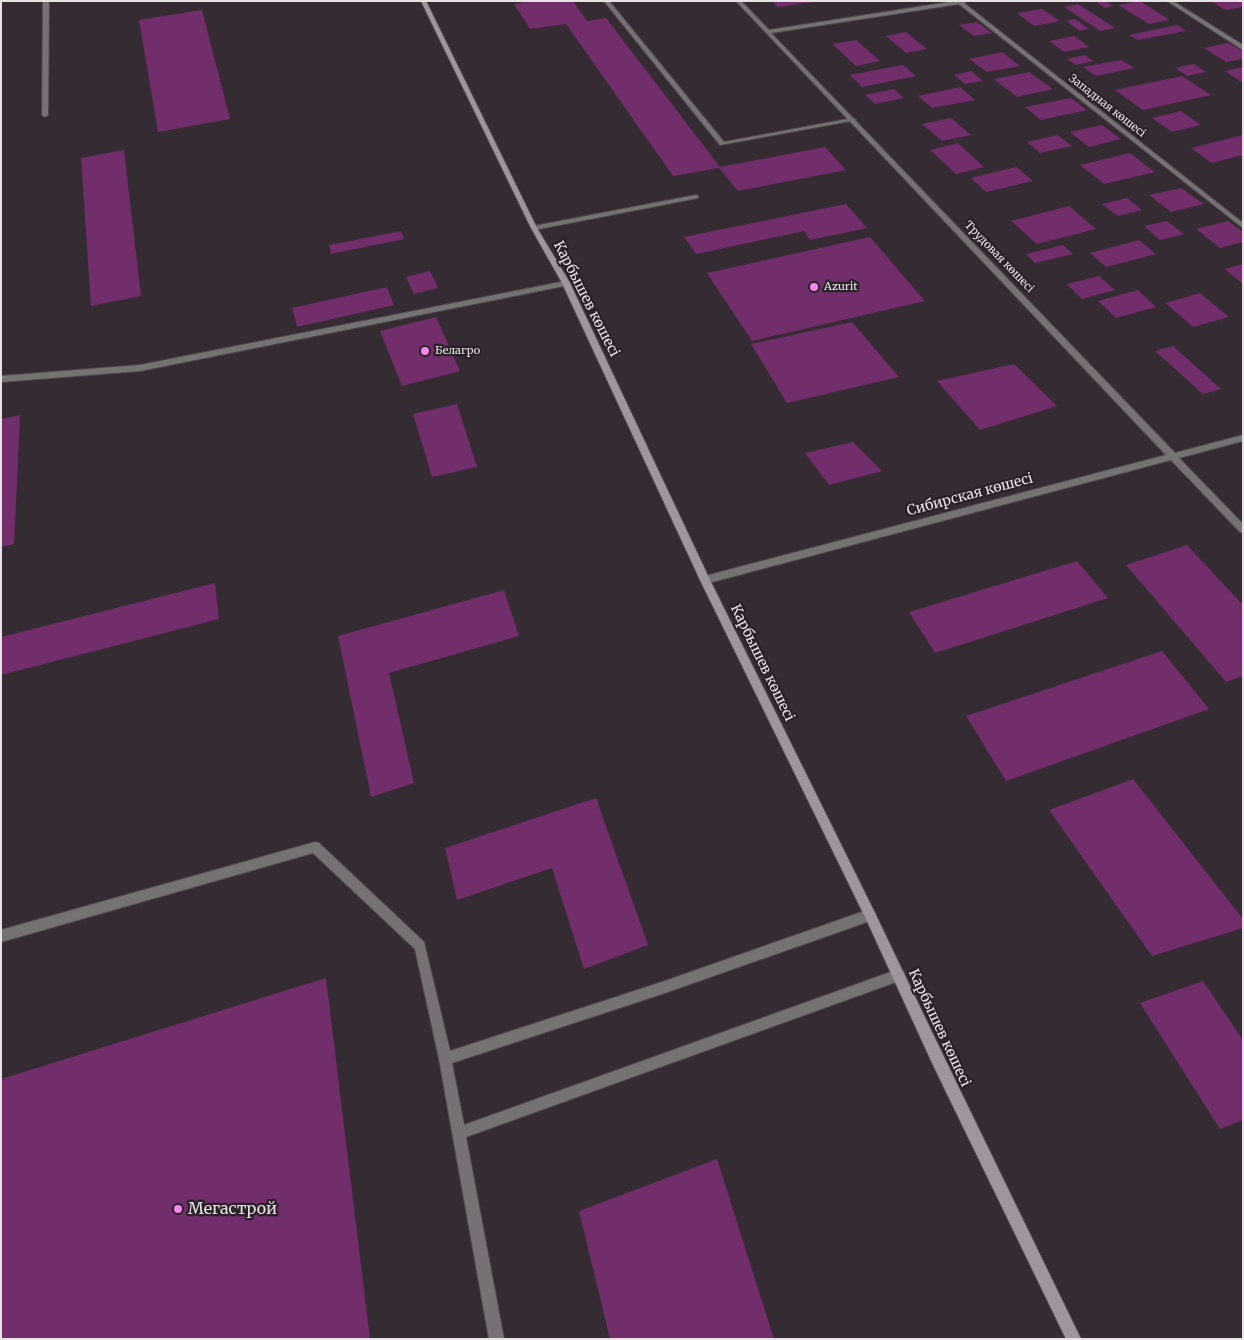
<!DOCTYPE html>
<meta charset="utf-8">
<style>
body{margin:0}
#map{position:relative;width:1244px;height:1340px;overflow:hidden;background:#352b33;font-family:Merriweather,serif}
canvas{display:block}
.frame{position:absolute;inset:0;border:2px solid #e8e2e7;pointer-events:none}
</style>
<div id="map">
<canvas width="1244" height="1340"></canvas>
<div class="frame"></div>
</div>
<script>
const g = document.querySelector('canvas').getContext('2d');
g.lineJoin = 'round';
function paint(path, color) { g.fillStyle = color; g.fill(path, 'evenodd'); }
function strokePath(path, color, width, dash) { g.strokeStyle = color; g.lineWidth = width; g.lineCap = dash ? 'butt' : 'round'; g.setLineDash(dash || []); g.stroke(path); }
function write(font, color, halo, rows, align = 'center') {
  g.font = font + ' Merriweather,serif'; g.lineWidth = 4.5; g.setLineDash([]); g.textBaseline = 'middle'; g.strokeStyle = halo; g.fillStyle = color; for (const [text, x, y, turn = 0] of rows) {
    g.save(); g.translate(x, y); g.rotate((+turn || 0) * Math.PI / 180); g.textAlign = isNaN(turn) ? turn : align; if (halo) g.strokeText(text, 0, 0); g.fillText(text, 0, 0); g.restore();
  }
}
paint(new Path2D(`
 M 531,1 L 573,1 L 587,21 L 606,18 L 720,167 L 825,147 L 846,170 L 738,191 L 719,168 L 673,176 L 566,24 L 530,29 L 514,4 Z
 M 772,1 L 812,1 L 812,2 L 778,7 Z
 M 1095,1 L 1105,1 L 1113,6 L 1105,8 Z
 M 1140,1 L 1170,20 L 1149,24 L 1118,5 Z
 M 1210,1 L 1240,1 L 1243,3 L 1243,7 L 1226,10 Z
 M 1078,4 L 1115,28 L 1100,31 L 1064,7 Z
 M 1042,9 L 1060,21 L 1034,26 L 1017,13 Z
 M 202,10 L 230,119 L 158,132 L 139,20 Z
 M 1075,19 L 1089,29 L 1080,31 L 1066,21 Z
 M 977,22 L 992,33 L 974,36 L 959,25 Z
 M 1177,25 L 1186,31 L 1138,40 L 1129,35 Z
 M 906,32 L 927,49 L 906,53 L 886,36 Z
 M 1074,36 L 1089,47 L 1064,52 L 1049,41 Z
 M 856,40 L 880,61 L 856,66 L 832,44 Z
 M 1228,43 L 1243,51 L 1243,59 L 1226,62 L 1204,48 Z
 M 1002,52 L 1020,66 L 987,72 L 969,59 Z
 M 1085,55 L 1093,61 L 1076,65 L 1067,59 Z
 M 1121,60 L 1134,68 L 1096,76 L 1083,67 Z
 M 1194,64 L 1206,72 L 1187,76 L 1175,68 Z
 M 903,65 L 916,76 L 862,87 L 850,75 Z
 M 1243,67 L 1243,83 L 1225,71 Z
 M 971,71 L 983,81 L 965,84 L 954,75 Z
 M 1029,72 L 1053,89 L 1017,97 L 994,79 Z
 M 1182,76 L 1211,95 L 1143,110 L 1115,90 Z
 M 960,87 L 975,100 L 932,108 L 918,96 Z
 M 894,89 L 904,98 L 875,104 L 865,95 Z
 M 1071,98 L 1087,110 L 1041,120 L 1025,107 Z
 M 1181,111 L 1201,125 L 1172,132 L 1152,118 Z
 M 951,118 L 971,135 L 942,141 L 922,124 Z
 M 1102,125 L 1121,139 L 1089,147 L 1070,132 Z
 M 1058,135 L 1072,146 L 1040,153 L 1027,142 Z
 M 1243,135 L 1243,155 L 1212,163 L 1191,148 Z
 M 958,143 L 984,167 L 956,174 L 930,150 Z
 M 124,150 L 141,296 L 91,306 L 81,158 Z
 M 1130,153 L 1155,172 L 1104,184 L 1080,165 Z
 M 1016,167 L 1033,181 L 986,192 L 971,178 Z
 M 1181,188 L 1204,204 L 1171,212 L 1149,195 Z
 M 1127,198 L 1142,210 L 1118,216 L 1102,204 Z
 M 846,204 L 867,228 L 810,240 L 804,231 L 696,254 L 684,237 Z
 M 1069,206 L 1096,229 L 1037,244 L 1011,221 Z
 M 1167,221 L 1184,234 L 1160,240 L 1144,226 Z
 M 1228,221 L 1243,232 L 1243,242 L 1220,248 L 1196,229 Z
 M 401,231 L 404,239 L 331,254 L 329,245 Z
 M 870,237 L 925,301 L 752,341 L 707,273 Z
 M 1139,240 L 1156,254 L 1106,267 L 1090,253 Z
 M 1063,245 L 1073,254 L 1035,263 L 1026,254 Z
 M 1243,264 L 1243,284 L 1224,269 Z
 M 430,271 L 438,288 L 414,294 L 406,277 Z
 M 1099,276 L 1115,290 L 1082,299 L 1067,284 Z
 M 387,287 L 394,305 L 297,327 L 292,308 Z
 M 1138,290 L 1156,307 L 1116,318 L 1098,301 Z
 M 1200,293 L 1229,317 L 1193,327 L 1165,303 Z
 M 436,317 L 460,371 L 402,386 L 380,331 Z
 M 852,322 L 899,377 L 787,403 L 751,344 Z
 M 1173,346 L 1221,389 L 1203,394 L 1155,351 Z
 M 1014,364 L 1057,406 L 980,430 L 937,381 Z
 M 457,404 L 477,467 L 432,477 L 413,414 Z
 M 20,415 L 14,544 L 1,547 L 1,419 Z
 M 853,442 L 882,471 L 829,485 L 805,453 Z
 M 1187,545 L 1243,605 L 1243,676 L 1226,682 L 1126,565 Z
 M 1077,561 L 1108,598 L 935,653 L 909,612 Z
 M 215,583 L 219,619 L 1,675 L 1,637 Z
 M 504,590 L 519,636 L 389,673 L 414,783 L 371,797 L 338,636 Z
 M 1162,651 L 1209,709 L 1006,781 L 966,716 Z
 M 1133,779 L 1243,919 L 1243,928 L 1152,956 L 1049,810 Z
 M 596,798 L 648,945 L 584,969 L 552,868 L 457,900 L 445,848 Z
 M 326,978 L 370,1339 L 1,1339 L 1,1079 Z
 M 1203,981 L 1243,1040 L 1243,1120 L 1220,1129 L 1140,1003 Z
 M 717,1159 L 774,1339 L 610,1339 L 579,1211 Z`), '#712e6b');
const service = new Path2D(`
 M 43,1 L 49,1 L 48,115 L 45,117 L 42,115 Z
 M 604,1 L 609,1 L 724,142 L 853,118 L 856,120 L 720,145 Z
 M 696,195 L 698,196 L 698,198 L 534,230 L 531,228 L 534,226 Z
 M 566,281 L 570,283 L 569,285 L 140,371 L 1,382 L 1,376 L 140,365 Z
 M 315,842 L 319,843 L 424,942 L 450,1051 L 662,982 L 870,909 L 874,911 L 876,915 L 874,919 L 870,921 L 662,994 L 452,1063 L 464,1125 L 899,969 L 903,971 L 905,975 L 903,979 L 899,981 L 466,1137 L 504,1339 L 489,1339 L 439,1059 L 415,949 L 313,853 L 1,942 L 1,930 Z`);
const minor = new Path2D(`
 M 736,1 L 741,1 L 769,30 L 956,1 L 966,1 L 964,3 L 1243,223 L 1243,228 L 959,4 L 771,33 L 1175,453 L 1243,435 L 1243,441 L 1179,458 L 1243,524 L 1243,533 L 1240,532 L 1171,460 L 705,584 L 702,583 L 700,580 L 705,576 L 1166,455 Z
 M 1167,1 L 1173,1 L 1243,45 L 1243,50 Z`);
const secondary = new Path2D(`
 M 421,1 L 426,1 L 537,228 L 570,283 L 710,580 L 874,911 L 943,1055 L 1081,1339 L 1066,1339 L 933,1065 L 866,919 L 700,580 L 562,283 L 531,228 Z`);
strokePath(service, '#524850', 2);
strokePath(minor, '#524850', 2);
strokePath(secondary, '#524850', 2);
paint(service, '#767175');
paint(minor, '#767175');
paint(secondary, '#9e969c');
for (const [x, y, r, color] of [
 [814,287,5,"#f788eb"],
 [425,351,5,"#f788eb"],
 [178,1209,5,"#f788eb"]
]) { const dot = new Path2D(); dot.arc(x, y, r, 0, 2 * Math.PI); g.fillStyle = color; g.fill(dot); strokePath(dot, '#2b2129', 2); }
write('11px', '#e8e2e7', '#2b2129', [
 ["Западная көшесі",1107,106,38],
 ["Трудовая көшесі",999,257,46]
]);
write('11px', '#e8e2e7', '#2b2129', [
 ["Azurit",824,287],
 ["Белагро",435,351]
], 'left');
write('14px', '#e8e2e7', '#2b2129', [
 ["Карбышев көшесі",586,299,63],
 ["Сибирская көшесі",970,495,-15],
 ["Карбышев көшесі",762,663,64],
 ["Карбышев көшесі",939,1028,65]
]);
write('16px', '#e8e2e7', '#2b2129', [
 ["Мегастрой",188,1209]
], 'left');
</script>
